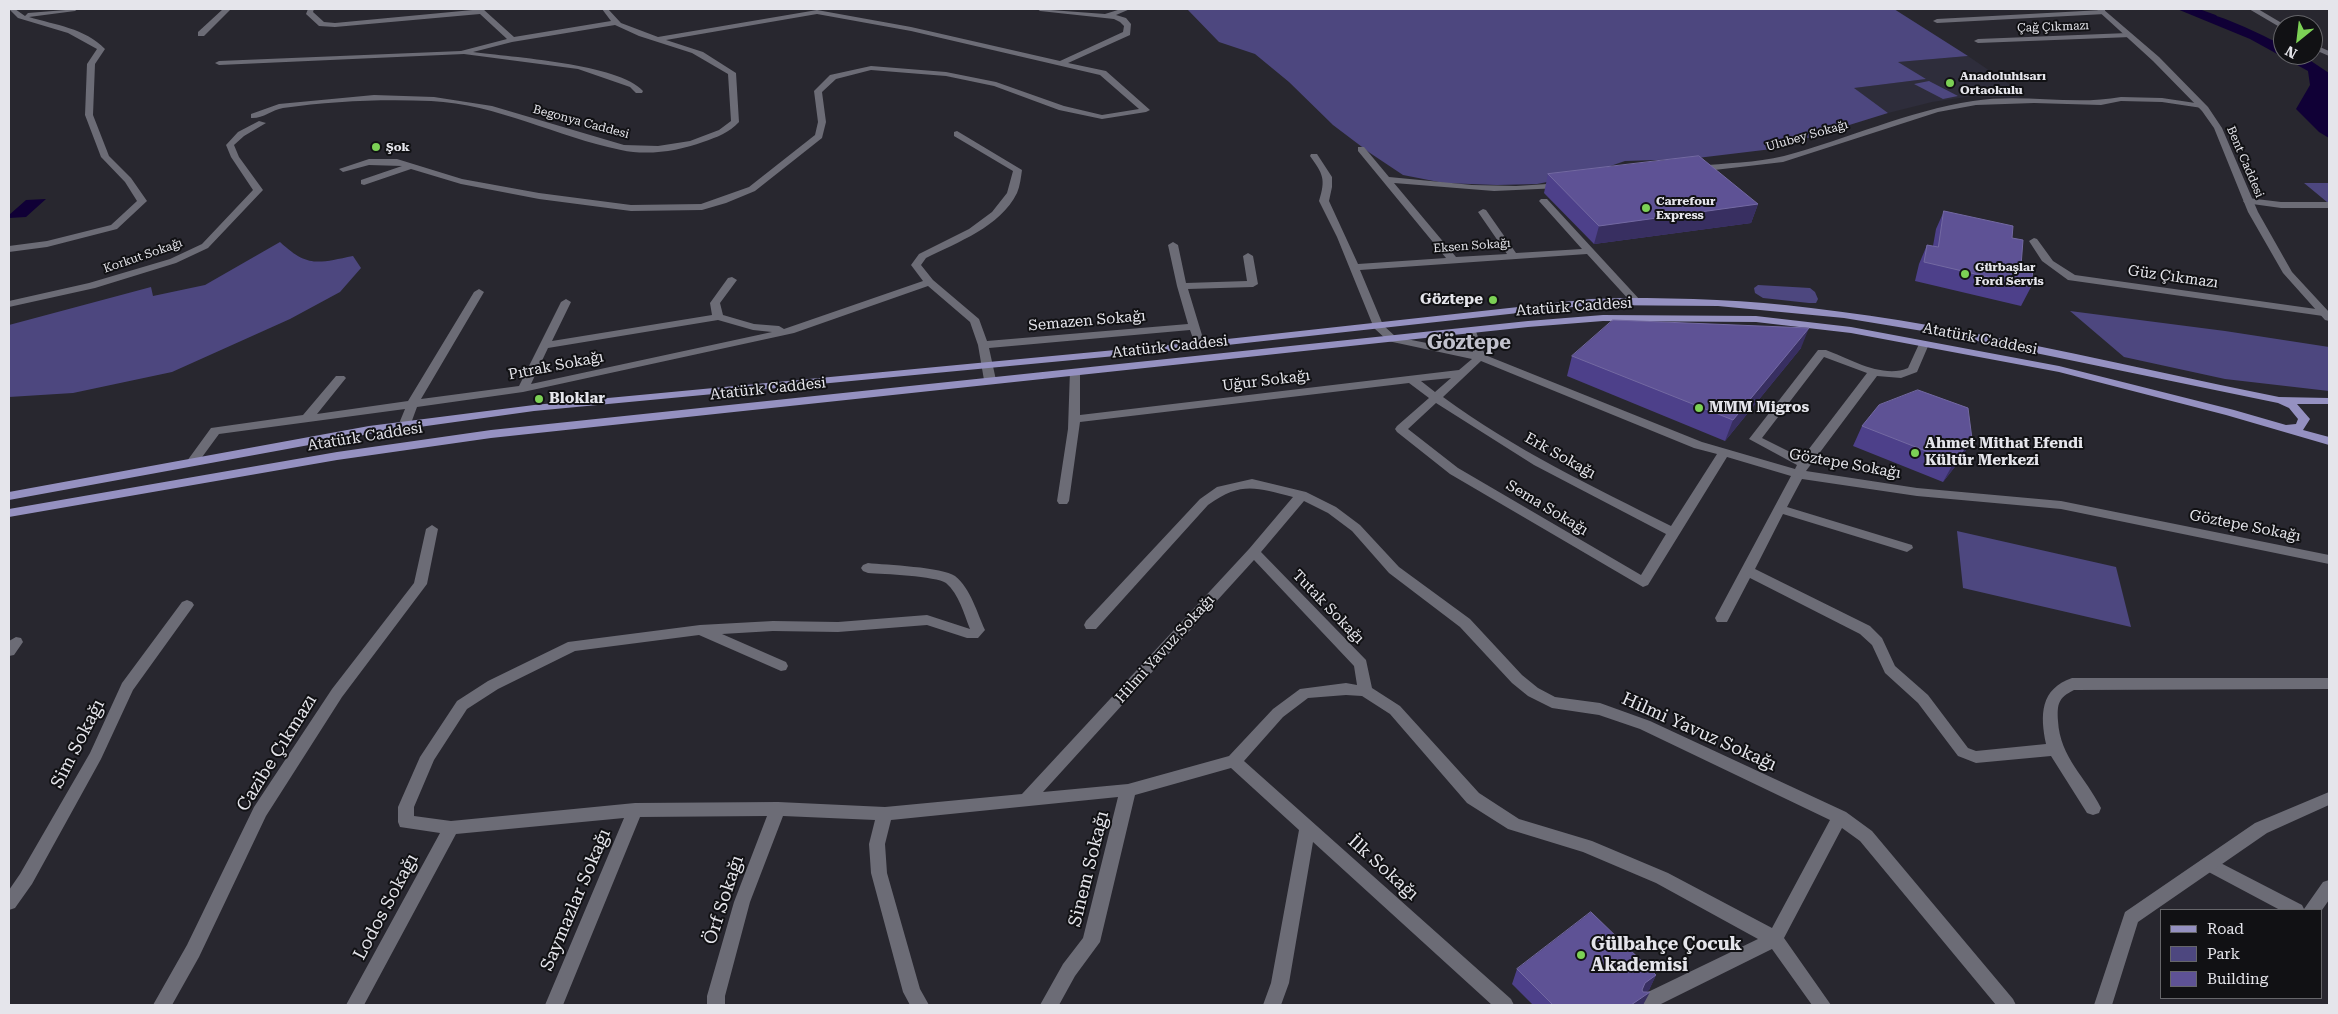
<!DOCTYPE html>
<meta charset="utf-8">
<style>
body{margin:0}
#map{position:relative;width:2338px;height:1014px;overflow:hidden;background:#28272f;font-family:"Roboto Serif",serif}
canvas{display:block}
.frame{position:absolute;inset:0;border:10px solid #e5e5eb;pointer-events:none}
.legend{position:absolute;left:2160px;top:909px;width:162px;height:90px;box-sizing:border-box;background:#111114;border:1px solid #66666a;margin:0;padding:6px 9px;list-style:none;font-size:15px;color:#e5e5eb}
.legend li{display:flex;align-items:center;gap:10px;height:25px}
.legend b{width:25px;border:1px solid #66666a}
.north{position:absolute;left:2273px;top:15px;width:50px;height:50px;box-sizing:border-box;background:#111114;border:1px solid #66666a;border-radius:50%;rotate:209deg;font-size:14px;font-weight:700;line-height:20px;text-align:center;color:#e5e5eb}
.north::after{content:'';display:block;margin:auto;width:18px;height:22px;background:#7cd155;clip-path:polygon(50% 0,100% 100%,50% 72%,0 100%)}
</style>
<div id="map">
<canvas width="2338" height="1014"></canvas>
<div class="frame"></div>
<ul class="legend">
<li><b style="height:6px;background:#9591c1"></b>Road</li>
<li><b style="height:14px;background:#4d477f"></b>Park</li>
<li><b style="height:14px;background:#5e5295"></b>Building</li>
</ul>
<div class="north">N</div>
</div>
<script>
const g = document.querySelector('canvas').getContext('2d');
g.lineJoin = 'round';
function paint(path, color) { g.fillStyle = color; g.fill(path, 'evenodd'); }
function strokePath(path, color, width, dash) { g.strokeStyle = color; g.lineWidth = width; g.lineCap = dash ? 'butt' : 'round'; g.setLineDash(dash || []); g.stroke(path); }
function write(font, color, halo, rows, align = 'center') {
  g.font = font + ' "Roboto Serif",serif'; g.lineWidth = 4; g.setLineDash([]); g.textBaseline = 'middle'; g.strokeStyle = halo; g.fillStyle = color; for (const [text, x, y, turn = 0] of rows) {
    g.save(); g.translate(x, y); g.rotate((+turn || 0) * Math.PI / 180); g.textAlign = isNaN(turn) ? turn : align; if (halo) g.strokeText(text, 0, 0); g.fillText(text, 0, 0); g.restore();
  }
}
paint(new Path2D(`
 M 1968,56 L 2015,88 L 2020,98 L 1973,96 L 1932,102 L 1888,113 L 1853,88 L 1926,79 L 1897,62 Z`), '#2e2d3b');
paint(new Path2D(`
 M 1187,9 L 1894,9 L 1968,56 L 1898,62 L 1926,79 L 1854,88 L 1888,113 L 1772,149 L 1689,159 L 1625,161 L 1587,174 L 1537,184 L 1497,185 L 1444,183 L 1403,175 L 1370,153 L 1333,125 L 1289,82 L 1255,54 L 1219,42 Z
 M 1929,81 L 1958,96 L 1943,99 L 1914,84 Z
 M 2304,183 L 2329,183 L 2329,202 L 2327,202 Z
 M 280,242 C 308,268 318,263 353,256 L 361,268 L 340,292 L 290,319 L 172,372 L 73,393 L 9,397 L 9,325 L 151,287 L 153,296 L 205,285 Z
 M 1758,285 L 1810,288 L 1815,292 L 1818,299 L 1816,303 L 1809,303 L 1763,298 L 1755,293 L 1754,288 Z
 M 2070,311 L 2225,331 L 2329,347 L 2329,391 L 2225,379 L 2124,357 Z
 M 1957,531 L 2116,567 L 2131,627 L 1963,588 Z`), '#4d477f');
paint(new Path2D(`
 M 2177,9 C 2214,9 2250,30 2283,45 L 2283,55 L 2302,55 L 2329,73 L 2329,138 L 2319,132 L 2296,109 L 2310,85 L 2308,71 L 2250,39 Z
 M 46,199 L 26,217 L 9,218 L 9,215 L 26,200 Z`), '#100036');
strokePath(new Path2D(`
 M 2193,9 L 2215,17`), '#100036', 4);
paint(new Path2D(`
 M 9,9 L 15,9 L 25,16 L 28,13 L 78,9 L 75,11 L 29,17 C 55,25 85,28 105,49 L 95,64 L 93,115 L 109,156 L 131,178 L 147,201 L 117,229 L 47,247 L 9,252 L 9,246 L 47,241 L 111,225 L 137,201 L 125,182 L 101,157 L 85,115 L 87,64 L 97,49 L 68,33 L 18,18 Z
 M 223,9 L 231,9 L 204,36 L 198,36 L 198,32 Z
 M 308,9 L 314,9 L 313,12 L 324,22 L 335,23 L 483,9 L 514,37 L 611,21 L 602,9 L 608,9 L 621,23 L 658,37 L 817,10 L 911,27 L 1060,61 L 1123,32 L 1124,26 L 1120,22 L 1114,19 L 1040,11 L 1037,9 L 1105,14 L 1121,9 L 1130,9 L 1116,15 L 1126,18 L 1131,24 L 1130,35 L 1068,63 L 1106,71 L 1150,110 L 1146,112 L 1102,119 L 1059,110 L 994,86 L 946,76 L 871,70 L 836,79 L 822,92 L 826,122 L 822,138 L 755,191 L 726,203 L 702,210 L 631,211 L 539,199 L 461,184 L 411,169 L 364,185 L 361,184 L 361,180 L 402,166 L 369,165 L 343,172 L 339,169 L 369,159 L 397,159 L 462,179 L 539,193 L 631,205 L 701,204 L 749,187 L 815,135 L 818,122 L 814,91 L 830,75 L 871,66 L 946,72 L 996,82 L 1064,106 L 1102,115 L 1139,109 L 1100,75 L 911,31 L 817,14 L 666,40 L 703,52 L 736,73 L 739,122 C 729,133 717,137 703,142 C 679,151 647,156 621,150 C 557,137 497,104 431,101 C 381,99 332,101 283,108 C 272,110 262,119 251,118 L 251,114 L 279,104 L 374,95 L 434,97 L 492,106 L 624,145 L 658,146 L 690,141 L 719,130 L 731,121 L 728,74 L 692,53 L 639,36 L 615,25 L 512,42 L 473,52 C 510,57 620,64 643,91 L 642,93 L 636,93 L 630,87 L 578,69 L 464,54 L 219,65 L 215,63 L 219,61 L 461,51 L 507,39 L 480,14 L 335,27 L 319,26 L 306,14 Z
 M 2249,9 L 2258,9 L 2285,25 L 2283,25 L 2283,29 Z
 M 2102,10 L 2105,10 L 2105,14 L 1937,23 L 1933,21 L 1937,19 Z
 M 2128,33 L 2132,35 L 2131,37 L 1978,43 L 1974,41 L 1978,39 Z
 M 2313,44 L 2329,51 L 2329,56 L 2313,49 Z
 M 2121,97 L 2162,98 L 2202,104 L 2206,106 L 2202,108 L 2162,102 L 2121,101 L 2101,105 L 2034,103 L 1976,105 L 1938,112 L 1783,162 L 1697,172 L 1693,169 L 1697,166 C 1725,163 1756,163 1784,156 C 1847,139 1908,111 1973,101 C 2022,93 2073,106 2121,97 Z
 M 259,121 L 266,123 L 244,136 L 234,145 L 239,157 L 263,190 L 208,248 L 176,263 L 95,288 L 9,307 L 9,301 L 89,283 L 170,259 L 202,244 L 253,190 L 231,157 L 226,145 L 238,132 Z
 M 957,131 L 1022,170 C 1021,177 1020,186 1017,193 C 1000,227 958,242 926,258 L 921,265 L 933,280 L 979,319 L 987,341 L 1188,324 L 1177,286 L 1168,245 L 1173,242 L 1178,245 L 1186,283 L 1247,281 L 1243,256 L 1248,253 L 1253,256 L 1258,284 L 1253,287 L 1188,289 L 1205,345 L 1204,347 L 1196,347 L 1190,330 L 989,348 L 996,380 L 990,383 L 984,380 L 978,345 L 970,322 L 928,286 L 794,333 L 523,392 L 417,407 L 410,426 L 404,430 L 398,426 L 405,409 L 219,434 L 197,464 L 193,465 L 187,461 L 211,428 L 303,415 L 336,376 L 344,376 L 346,378 L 317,414 L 408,401 L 474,292 L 479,289 L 484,292 L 421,399 L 519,386 L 561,302 L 566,299 L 571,302 L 552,341 L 712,315 L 710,303 L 728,278 L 732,277 L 737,280 L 720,303 L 723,315 L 754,324 L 779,326 L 784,329 L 923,281 L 911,265 L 919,254 L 969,229 L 992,212 L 1007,193 L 1013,171 L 954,136 L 954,132 ZM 718,320 L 753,330 L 772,332 L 531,384 L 548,348 Z
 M 1358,147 L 1364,147 L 1389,177 L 1472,185 L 1516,186 L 1563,183 L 1563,187 L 1560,188 L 1494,191 L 1394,183 L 1456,257 L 1507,254 L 1478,212 L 1483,209 L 1486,210 L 1516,253 L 1582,249 L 1539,201 L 1541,199 L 1547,199 L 1640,300 L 1639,302 L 1631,302 L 1587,254 L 1360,270 L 1383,325 L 1396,337 L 1473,352 L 1466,331 L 1467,329 L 1475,329 L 1485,355 L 1702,442 L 1795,469 L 1797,465 L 1749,439 L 1818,350 L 1826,350 C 1850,359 1883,379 1908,368 L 1919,344 L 1924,341 L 1929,344 L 1917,372 L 1901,378 L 1877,376 L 1806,471 L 1917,488 L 2061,501 L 2329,555 L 2329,564 L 2061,509 L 1917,496 L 1802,479 L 1787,507 L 1912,545 L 1913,548 L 1907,552 L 1783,514 L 1755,569 L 1870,626 L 1882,638 L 1895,666 L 1928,695 L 1968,748 L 1976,751 L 2046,744 C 2040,715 2040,689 2072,678 L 2329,678 L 2329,689 L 2074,690 C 2058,698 2057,704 2058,721 C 2060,758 2086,777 2101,808 L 2099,813 L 2093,815 L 2087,813 L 2051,756 L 1976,763 L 1958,756 L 1918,703 L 1885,673 L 1872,645 L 1860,634 L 1750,578 L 1727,622 L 1717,622 L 1715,618 L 1791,476 L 1727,457 L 1648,585 L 1643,587 L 1450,474 L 1397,432 L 1395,429 L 1397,426 L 1429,398 L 1409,383 L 1080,422 L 1069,501 L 1067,504 L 1059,504 L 1057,501 L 1068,429 L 1070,370 L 1074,369 L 1080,372 L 1080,415 L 1459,370 L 1472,359 L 1388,341 L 1374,328 L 1337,237 L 1319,201 C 1326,179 1323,174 1310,156 L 1311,154 L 1317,154 L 1332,177 L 1332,187 L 1329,201 L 1358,264 L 1446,258 L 1358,151 ZM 1824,357 L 1867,373 L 1802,458 L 1762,438 ZM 1481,361 L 1694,448 L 1717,454 L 1671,526 C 1594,487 1513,449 1443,397 ZM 1451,378 L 1435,392 L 1421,381 ZM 1436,403 L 1534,465 L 1666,534 L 1641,575 L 1458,468 L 1408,429 Z
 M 2248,198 L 2281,202 L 2329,202 L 2329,208 L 2281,208 L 2245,203 L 2243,201 Z
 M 2034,238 L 2037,239 L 2053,261 L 2075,275 L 2323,310 L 2328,313 L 2323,316 L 2068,280 L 2042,261 L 2029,241 Z
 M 1252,479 L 1306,492 L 1336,507 L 1360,525 L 1399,567 L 1470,619 L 1522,675 L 1538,688 L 1555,697 L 1600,703 L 1650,721 L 1846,812 L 1872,831 L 2013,999 L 2016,1005 L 1996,1005 L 1860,841 L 1842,828 L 1784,938 L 1831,1005 L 1812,1005 L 1772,949 L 1659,1005 L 1636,1005 L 1639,999 L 1650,991 L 1758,939 L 1656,883 L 1583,852 L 1508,829 L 1467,803 L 1390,714 L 1362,696 L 1346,695 L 1308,698 L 1283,717 L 1244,761 L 1511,999 L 1514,1005 L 1492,1005 L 1313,842 L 1289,983 L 1281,1005 L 1263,1005 L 1271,983 L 1299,830 L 1231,768 L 1135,795 L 1100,942 L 1075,976 L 1059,1005 L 1040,1005 L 1063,964 L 1083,938 L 1118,797 L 891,820 L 885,844 L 887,873 L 920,989 L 929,1005 L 910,1005 L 903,992 L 871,873 L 869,844 L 875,820 L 783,816 L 750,902 L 725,996 L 725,1005 L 707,1005 L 707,996 L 734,902 L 767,816 L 640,817 L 563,1005 L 545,1005 L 624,818 L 456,834 L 364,1005 L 346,1005 L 440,833 L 400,827 L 398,822 L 398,807 L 420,757 L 457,701 L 488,681 L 568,642 L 700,625 L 773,621 L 838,622 L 927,615 L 970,629 C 964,614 959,594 946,583 C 936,576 883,574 868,573 L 863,571 L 861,568 L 863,565 L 868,563 C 886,565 943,567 955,576 C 971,589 977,613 985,630 L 978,638 L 967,638 L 927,625 L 838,632 L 773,631 L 722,634 L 786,662 L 788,666 L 786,670 L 781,671 L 699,635 L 575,651 L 498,689 L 467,709 L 434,760 L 414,807 L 414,816 L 451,821 L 635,803 L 778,802 L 885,807 L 1022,794 L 1249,549 L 1293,497 C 1256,488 1242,481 1208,505 L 1096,629 L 1086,629 L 1084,625 L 1086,621 L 1200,499 L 1217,487 ZM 1304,501 L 1328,513 L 1352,531 L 1389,573 L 1460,627 L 1512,683 L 1528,696 L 1552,708 L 1599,715 L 1640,729 L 1830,820 L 1772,928 L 1668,873 L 1592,841 L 1519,819 L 1479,793 L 1400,706 L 1372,688 L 1366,660 L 1261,552 ZM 1254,560 L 1354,666 L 1357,685 L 1346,683 L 1300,689 L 1273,709 L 1229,756 L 1128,784 L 1043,792 Z
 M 432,525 L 438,529 L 427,584 L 342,697 L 266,816 L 199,957 L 172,1005 L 153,1005 L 187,945 L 254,807 L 332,689 L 414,583 L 426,529 Z
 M 187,600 L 192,602 L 194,605 L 192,608 L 133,690 L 101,759 L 32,884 L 15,908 L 9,910 L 9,890 L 20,874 L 90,753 L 122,683 L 182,602 Z
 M 16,637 L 21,638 L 23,642 L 14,655 L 9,656 L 9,641 Z
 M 2209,857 L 2302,905 L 2304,909 L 2323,882 L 2329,880 L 2329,900 L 2322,910 L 2280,910 L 2203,869 L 2201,864 L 2203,859 Z`), '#6c6c76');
paint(new Path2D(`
 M 2096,9 L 2103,9 L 2159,57 L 2208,107 L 2222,128 L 2258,212 L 2292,272 L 2329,312 L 2329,321 L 2325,320 L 2283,273 L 2248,212 L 2214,128 L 2202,111 L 2153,61 Z
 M 2329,792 L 2329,805 L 2267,833 L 2138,922 L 2112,1005 L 2094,1005 L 2125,912 L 2255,823 Z`), '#6c6c76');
paint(new Path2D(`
 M 1623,298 C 1686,298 1748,300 1811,308 C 1969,326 2123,366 2279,397 L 2329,398 L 2329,404 L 2297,404 L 2310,419 L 2303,430 L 2329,437 L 2329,445 L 2226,415 L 2059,372 L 1851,333 L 1756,322 L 1603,321 L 1528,327 L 491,438 L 337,460 L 9,517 L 9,509 L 337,452 L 491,430 L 1528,321 L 1603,315 L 1756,316 L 1851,327 L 2059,366 L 2234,410 L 2286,425 L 2296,424 L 2298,419 L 2289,408 L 2278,403 L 1953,336 L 1844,318 L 1718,306 L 1591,305 L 1200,348 L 534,411 L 369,434 L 9,500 L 9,492 L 369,426 L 534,405 L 1200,342 L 1591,299 Z`), '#9591c1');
paint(new Path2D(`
 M 1548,174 L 1758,204 L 1751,223 L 1594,244 L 1544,193 Z
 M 1944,211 L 2012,238 L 2021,266 L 2031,287 L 2021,306 L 1915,281 L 1919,264 L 1927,245 L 1933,246 L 1936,229 Z
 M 1801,348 L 1725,441 L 1567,376 L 1572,356 Z
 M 1862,426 L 1972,439 L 1961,459 L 1943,482 L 1853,446 Z
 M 1517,969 L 1656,975 L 1649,990 L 1645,992 L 1643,1005 L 1533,1005 L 1512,984 Z`), '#4d408a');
paint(new Path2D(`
 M 1758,204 L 1751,223 L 1594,244 L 1599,226 Z
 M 1809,328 L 1801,348 L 1725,441 L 1733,420 Z
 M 1972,439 L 1961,459 L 1943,482 L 1954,462 Z
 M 1656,975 L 1649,990 L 1638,997 L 1650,992 L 1643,1005 L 1631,1005 L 1645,983 Z`), '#382f61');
const building = new Path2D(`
 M 1699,156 L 1758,204 L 1599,226 L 1548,174 Z
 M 1944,211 L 2013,226 L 2012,238 L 2023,240 L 2021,266 L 2033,269 L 2031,287 L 1924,262 L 1927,245 L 1938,247 Z
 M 1613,320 L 1809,328 L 1733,420 L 1572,356 Z
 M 1918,390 L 1968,408 L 1972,439 L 1954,462 L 1862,426 L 1879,405 Z
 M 1591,912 L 1656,975 L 1645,983 L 1642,990 L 1643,992 L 1650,992 L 1631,1005 L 1553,1005 L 1517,969 Z`);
paint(building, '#5e5295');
strokePath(building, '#7369a2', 1);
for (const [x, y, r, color] of [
 [1950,83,5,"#7cd155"],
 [376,147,5,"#7cd155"],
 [1646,208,5,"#7cd155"],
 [1965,274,5,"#7cd155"],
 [1493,300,5,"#7cd155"],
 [539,399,5,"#7cd155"],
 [1699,408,5,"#7cd155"],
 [1915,453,5,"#7cd155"],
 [1581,955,5,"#7cd155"]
]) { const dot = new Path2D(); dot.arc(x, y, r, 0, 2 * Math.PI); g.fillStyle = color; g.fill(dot); strokePath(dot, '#111114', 2); }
write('12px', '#e5e5eb', '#111114', [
 ["Çağ Çıkmazı",2053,27,-2],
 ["Begonya Caddesi",581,122,15],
 ["Ulubey Sokağı",1807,136,-16],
 ["Bent Caddesi",2245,162,67],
 ["Eksen Sokağı",1472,246,-4],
 ["Korkut Sokağı",143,256,-19]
]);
write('bold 12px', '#e5e5eb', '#111114', [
 ["Anadoluhisarı",1960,76],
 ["Ortaokulu",1960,90],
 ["Şok",386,147],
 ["Carrefour",1656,201],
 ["Express",1656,215],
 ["Gürbaşlar",1975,267],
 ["Ford Servis",1975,281]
], 'left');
write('15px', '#e5e5eb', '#111114', [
 ["Güz Çıkmazı",2173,277,8],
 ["Atatürk Caddesi",1574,307,-4],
 ["Semazen Sokağı",1087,321,-5],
 ["Atatürk Caddesi",1980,339,11],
 ["Atatürk Caddesi",1170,347,-6],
 ["Pıtrak Sokağı",556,366,-11],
 ["Uğur Sokağı",1266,381,-7],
 ["Atatürk Caddesi",768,389,-6],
 ["Atatürk Caddesi",365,437,-9],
 ["Erk Sokağı",1560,456,29],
 ["Göztepe Sokağı",1845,464,10],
 ["Sema Sokağı",1547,508,31],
 ["Göztepe Sokağı",2245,526,11],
 ["Tutak Sokağı",1328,607,46],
 ["Hilmi Yavuz Sokağı",1165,649,-48]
]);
write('bold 15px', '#e5e5eb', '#111114', [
 ["Göztepe",1483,300,"right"],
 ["Bloklar",549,399],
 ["MMM Migros",1709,408],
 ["Ahmet Mithat Efendi",1925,444],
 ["Kültür Merkezi",1925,461]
], 'left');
write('18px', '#e5e5eb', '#111114', [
 ["Hilmi Yavuz Sokağı",1699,732,24],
 ["Sim Sokağı",78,744,-63],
 ["Cazibe Çıkmazı",277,753,-58],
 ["İlk Sokağı",1383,868,42],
 ["Sinem Sokağı",1089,869,-76],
 ["Saymazlar Sokağı",576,900,-67],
 ["Örf Sokağı",724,900,-72],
 ["Lodos Sokağı",386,907,-62]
]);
write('bold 18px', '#e5e5eb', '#111114', [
 ["Gülbahçe Çocuk",1591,945],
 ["Akademisi",1591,966]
], 'left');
write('bold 20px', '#c1c1cc', '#111114', [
 ["Göztepe",1469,343]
]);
</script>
